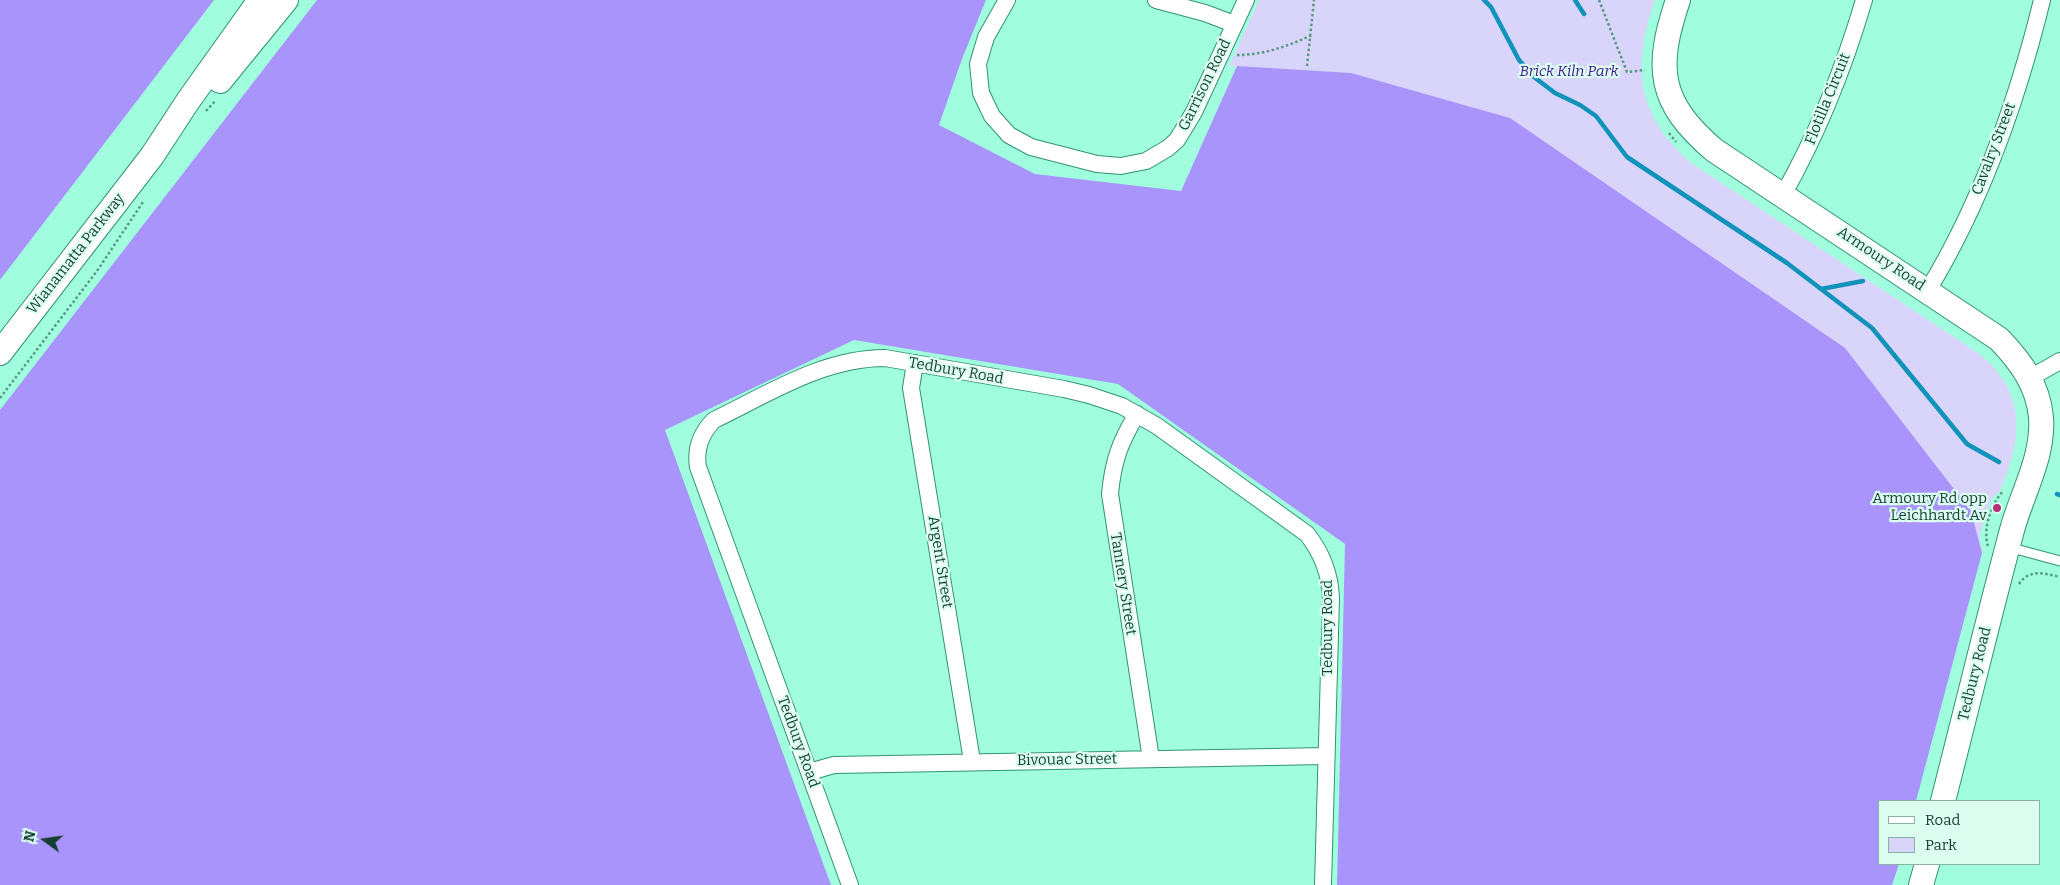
<!DOCTYPE html>
<style>
body{margin:0}
#map{position:relative;width:2060px;height:885px;overflow:hidden;background:#a0fedf;font-family:Bitter,serif}
canvas{display:block}
.legend{position:absolute;left:1878px;top:800px;width:162px;height:65px;box-sizing:border-box;background:#dbfef1;border:1px solid #8cb1a5;margin:0;padding:6px 9px;list-style:none;font-size:15px;color:#163e33}
.legend li{display:flex;align-items:center;gap:10px;height:25px}
.legend b{width:25px;border:1px solid #8cb1a5}
.north{position:absolute;left:20px;top:815px;width:50px;height:50px;-webkit-text-stroke:4px #dbfef1;paint-order:stroke;rotate:284deg;font-size:14px;font-weight:700;line-height:20px;text-align:center;color:#163e33}
.north::after{content:'';display:block;margin:auto;width:18px;height:22px;background:#163e33;clip-path:polygon(50% 0,100% 100%,50% 72%,0 100%)}
</style>
<div id="map">
<canvas width="2060" height="885"></canvas>
<ul class="legend">
<li><b style="height:6px;background:#fff"></b>Road</li>
<li><b style="height:14px;background:#d9d4f9"></b>Park</li>
</ul>
<div class="north">N</div>
</div>
<script>
const g = document.querySelector('canvas').getContext('2d');
g.lineJoin = 'round';
function paint(path, color) { g.fillStyle = color; g.fill(path, 'evenodd'); }
function strokePath(path, color, width, dash) { g.strokeStyle = color; g.lineWidth = width; g.lineCap = dash ? 'butt' : 'round'; g.setLineDash(dash || []); g.stroke(path); }
function write(font, color, halo, rows, align = 'center') {
  g.font = font + ' Bitter,serif'; g.lineWidth = 4.5; g.setLineDash([]); g.textBaseline = 'middle'; g.strokeStyle = halo; g.fillStyle = color; for (const [text, x, y, turn = 0] of rows) {
    g.save(); g.translate(x, y); g.rotate((+turn || 0) * Math.PI / 180); g.textAlign = isNaN(turn) ? turn : align; if (halo) g.strokeText(text, 0, 0); g.fillText(text, 0, 0); g.restore();
  }
}
paint(new Path2D(`
 M 1259,0 L 1655,0 C 1632,66 1636,114 1690,162 L 1978,353 C 2025,390 2024,435 2002,486 C 1999,494 1991,497 1989,505 C 1986,515 1981,528 1980,538 C 1980,543 1983,548 1982,553 L 1971,511 L 1351,73 L 1229,66 Z`), '#d9d4f9');
paint(new Path2D(`
 M 0,0 L 214,0 L 0,280 Z
 M 317,0 L 986,0 L 962,59 L 939,125 L 1035,174 L 1181,191 L 1237,66 L 1351,73 L 1510,118 L 1845,348 L 1971,511 L 1982,553 L 1916,801 L 1879,801 L 1879,864 L 1899,864 L 1892,885 L 1337,885 L 1345,544 L 1118,384 L 854,340 L 665,430 L 831,885 L 0,885 L 0,410 Z`), '#a894fb');
strokePath(new Path2D(`
 M 1484,0 L 1491,7 L 1519,60 L 1534,77 L 1555,93 L 1580,105 L 1596,116 L 1627,157 L 1787,263 L 1872,328 L 1967,444 L 1999,462
 M 1575,0 L 1584,14
 M 1821,289 L 1863,281
 M 2057,494 L 2060,495`), '#0f93ba', 4.5);
const lane = new Path2D(`
 M 2008,547 L 2060,561`);
const street = new Path2D(`
 M 1007,0 L 986,37 L 978,64 L 981,93 L 992,116 L 1009,135 L 1031,147 L 1097,164 L 1121,166 L 1146,161 L 1168,148 L 1177,140 L 1194,112 L 1246,0
 M 1156,0 L 1205,13 L 1234,24
 M 1783,195 C 1818,133 1844,68 1864,0
 M 1928,290 C 1982,201 2017,102 2042,0
 M 915,363 L 911,388 L 972,761
 M 2030,378 L 2060,361
 M 1137,414 C 1120,442 1113,461 1110,494 L 1151,759
 M 809,772 L 834,765 L 1326,756
 M 850,885 L 698,467 C 695,448 701,433 714,420 C 768,394 823,358 885,358 L 1064,389 L 1089,395 L 1122,406 L 1157,426 L 1307,534 C 1322,553 1330,573 1331,598 L 1323,885`);
const secondary = new Path2D(`
 M 1678,0 C 1655,68 1658,102 1714,150 L 1999,339 C 2021,362 2038,385 2041,417 C 2044,457 2022,493 2012,530 C 1988,620 1966,711 1943,801
 M 220,81 L 286,0
 M 0,353 L 152,156 L 188,101 L 260,0
 M 1921,885 L 1927,864`);
strokePath(lane, '#309277', 11);
strokePath(street, '#309277', 18);
strokePath(secondary, '#309277', 26);
strokePath(new Path2D(`
 M 1599,0 L 1627,72 L 1645,70
 M 1237,55 C 1264,55 1288,46 1312,35
 M 1307,66 L 1314,0
 M 206,111 L 216,100
 M 1669,133 L 1676,142
 M 0,398 L 97,271 L 143,202
 M 1988,546 C 1982,529 1992,503 2003,491
 M 2019,584 C 2029,569 2044,573 2060,577`), '#579984', 2.5, [2.5, 2.5]);
strokePath(lane, '#fff', 9);
strokePath(street, '#fff', 16);
strokePath(secondary, '#fff', 24);
for (const [x, y, r, color] of [
 [1997,508,5,"#b43179"]
]) { const dot = new Path2D(); dot.arc(x, y, r, 0, 2 * Math.PI); g.fillStyle = color; g.fill(dot); strokePath(dot, '#dbfef1', 2); }
write('italic 15px', '#43168f', '#dbfef1', [
 ["Brick Kiln Park",1569,72]
]);
write('15px', '#163e33', '#dbfef1', [
 ["Garrison Road",1205,85,-64],
 ["Flotilla Circuit",1828,99,-68],
 ["Cavalry Street",1994,149,-69],
 ["Wianamatta Parkway",76,254,-52],
 ["Armoury Road",1881,259,34],
 ["Tedbury Road",956,371,10],
 ["Argent Street",940,562,81],
 ["Tannery Street",1123,584,81],
 ["Tedbury Road",1328,628,-90],
 ["Tedbury Road",1975,674,-76],
 ["Tedbury Road",798,742,70],
 ["Bivouac Street",1067,760,-1]
]);
write('15px', '#163e33', '#dbfef1', [
 ["Armoury Rd opp",1987,499],
 ["Leichhardt Av",1987,516]
], 'right');
</script>
